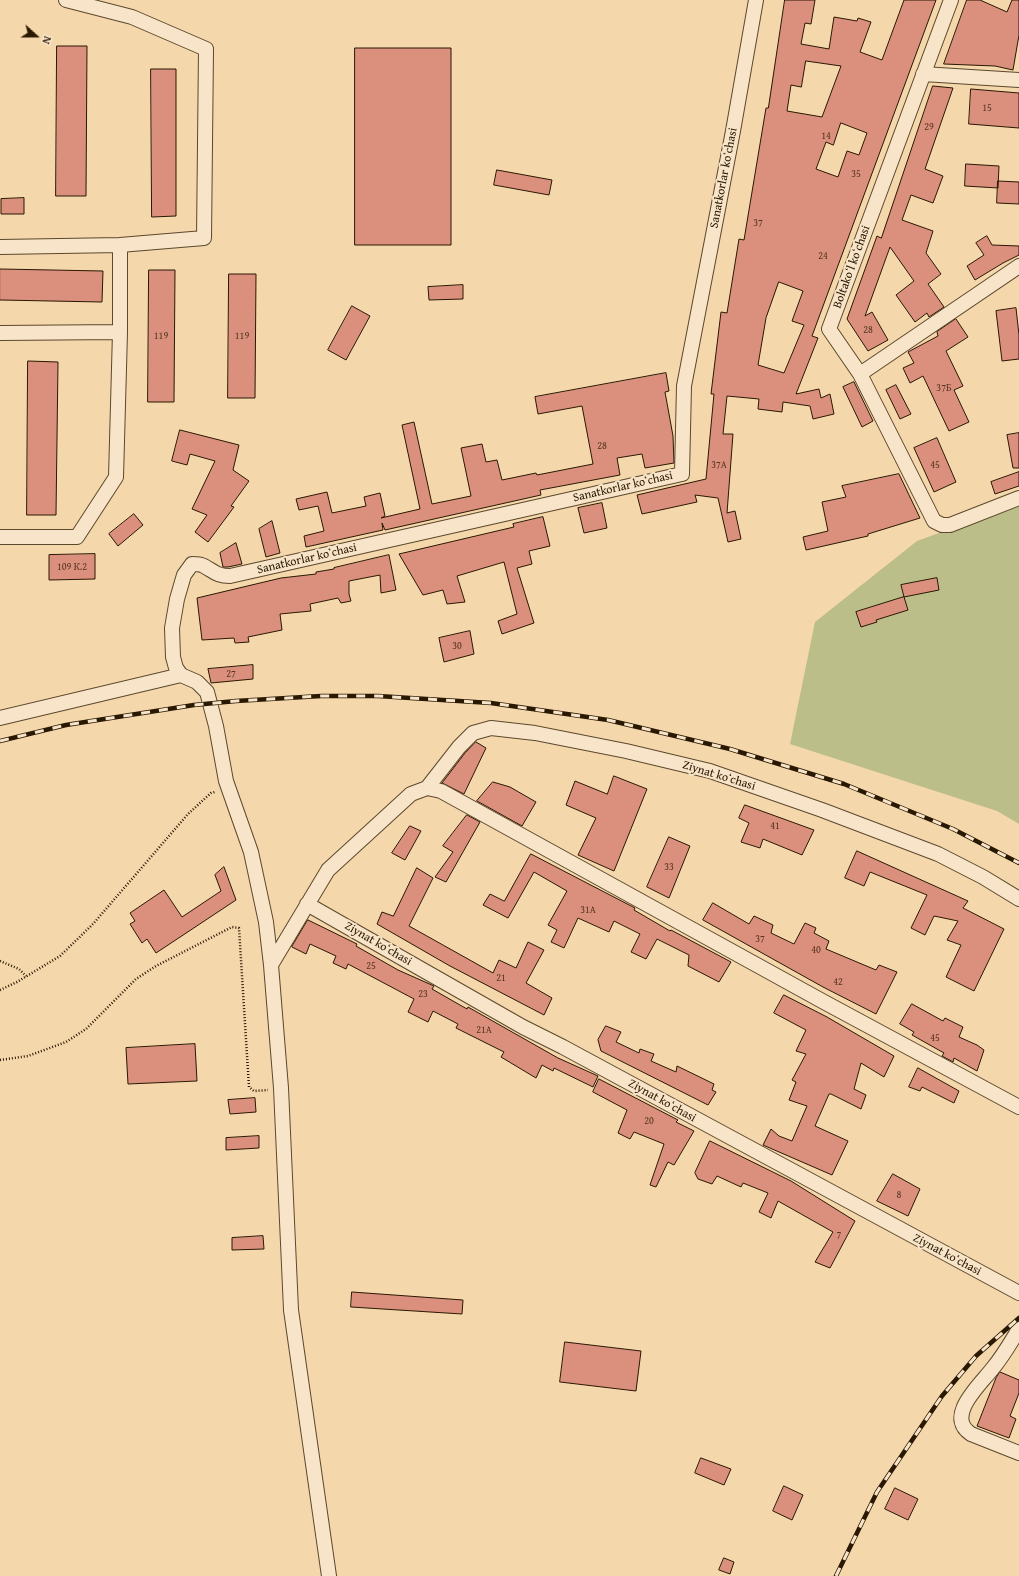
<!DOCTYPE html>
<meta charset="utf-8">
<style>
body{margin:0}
#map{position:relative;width:1019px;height:1576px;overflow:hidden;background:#f5d7ac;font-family:"Gentium Book Plus",serif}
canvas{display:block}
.north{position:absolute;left:16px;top:16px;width:40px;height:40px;-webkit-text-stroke:3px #f8e5c9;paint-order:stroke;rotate:111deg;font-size:11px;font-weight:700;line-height:16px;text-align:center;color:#291802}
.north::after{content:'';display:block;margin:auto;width:14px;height:18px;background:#291802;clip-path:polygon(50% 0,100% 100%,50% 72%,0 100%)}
</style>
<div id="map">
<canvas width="1019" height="1576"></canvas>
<div class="north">N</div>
</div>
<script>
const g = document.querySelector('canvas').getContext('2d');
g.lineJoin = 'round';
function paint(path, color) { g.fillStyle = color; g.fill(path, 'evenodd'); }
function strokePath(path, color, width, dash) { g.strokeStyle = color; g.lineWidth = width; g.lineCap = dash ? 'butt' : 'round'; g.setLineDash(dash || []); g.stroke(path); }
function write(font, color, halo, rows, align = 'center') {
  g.font = font + ' "Gentium Book Plus",serif'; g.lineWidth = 4; g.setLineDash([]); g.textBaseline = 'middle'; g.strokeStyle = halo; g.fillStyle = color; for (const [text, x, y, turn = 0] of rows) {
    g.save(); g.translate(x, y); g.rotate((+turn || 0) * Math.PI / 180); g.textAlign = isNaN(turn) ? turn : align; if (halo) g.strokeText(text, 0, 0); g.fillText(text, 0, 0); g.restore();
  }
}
paint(new Path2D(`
 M 1019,504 L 1019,824 L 997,811 L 790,744 L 815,622 L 917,541 Z`), '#bcbe89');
const building = new Path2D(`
 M 785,0 L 815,0 L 811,24 L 805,23 L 801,44 L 829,49 L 834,17 L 857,21 L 858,18 L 871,22 L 860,52 L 882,60 L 904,0 L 936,0 L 812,336 L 818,338 L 796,394 L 819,389 L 821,398 L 830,394 L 834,414 L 813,419 L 810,406 L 783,402 L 782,412 L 758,409 L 759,399 L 727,396 L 723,434 L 733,434 L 727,513 L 735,511 L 741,539 L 728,542 L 718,498 L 695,495 L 697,502 L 642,514 L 637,495 L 706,479 L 714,394 L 711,394 L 721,312 L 727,313 L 739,239 L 744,240 L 766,108 L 768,108 ZM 806,61 L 841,66 L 822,117 L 787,111 L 791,85 L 801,87 ZM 841,123 L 867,133 L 859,155 L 847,151 L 838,177 L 816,169 L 826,142 L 833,145 ZM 779,282 L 803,291 L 792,321 L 804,325 L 784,373 L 758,365 L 766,318 Z
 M 967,0 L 980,0 L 1007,12 L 1012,0 L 1019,0 L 1019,35 L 1013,70 L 995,66 L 944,64 Z
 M 57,46 L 87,46 L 86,196 L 56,196 Z
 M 355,48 L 451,48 L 451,245 L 355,245 Z
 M 151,69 L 176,69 L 176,216 L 152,217 Z
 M 933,86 L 953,88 L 925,169 L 943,176 L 933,203 L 911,195 L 902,220 L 933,231 L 926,253 L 941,274 L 928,284 L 944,307 L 929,317 L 927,313 L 915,322 L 896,295 L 914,281 L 890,247 L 865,316 L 872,312 L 888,340 L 868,351 L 847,319 L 877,236 L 881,238 Z
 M 971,89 L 1019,93 L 1019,128 L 969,124 Z
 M 966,164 L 999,166 L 998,188 L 965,186 Z
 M 497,170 L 552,180 L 549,195 L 494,185 Z
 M 998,181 L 1019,182 L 1019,204 L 997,203 Z
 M 24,198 L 24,214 L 1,214 L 1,199 Z
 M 987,236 L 992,245 L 1019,246 L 1019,255 L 1003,263 L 975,280 L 967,266 L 984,255 L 976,243 Z
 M 0,269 L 103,271 L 102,302 L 0,300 Z
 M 149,270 L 175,270 L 174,402 L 148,402 Z
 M 229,274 L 256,274 L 255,398 L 228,398 Z
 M 463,285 L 463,299 L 429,300 L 428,287 Z
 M 352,306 L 370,316 L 346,360 L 328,350 Z
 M 1016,308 L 1019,335 L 1019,359 L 1002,361 L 996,311 Z
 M 956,319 L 968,337 L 946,351 L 963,386 L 954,390 L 969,422 L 949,431 L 923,376 L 910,383 L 903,368 L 914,363 L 908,352 L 938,336 L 937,332 Z
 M 28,361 L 58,362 L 56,515 L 27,515 Z
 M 666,373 L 669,391 L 665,392 L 673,436 L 674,463 L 645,468 L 642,454 L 617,458 L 620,475 L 540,490 L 541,495 L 385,530 L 382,523 L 383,530 L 306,547 L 304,536 L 324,531 L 318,506 L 299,510 L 296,499 L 327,492 L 332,513 L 366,506 L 364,497 L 380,493 L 385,516 L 381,518 L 420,509 L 402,425 L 414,422 L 432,504 L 471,496 L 461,448 L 482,444 L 486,462 L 497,460 L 502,480 L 536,473 L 537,475 L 593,464 L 582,406 L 538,414 L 535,397 Z
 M 854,382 L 873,421 L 862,427 L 843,387 Z
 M 896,385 L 911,414 L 900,419 L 886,390 Z
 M 180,430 L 239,445 L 233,470 L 249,481 L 231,506 L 234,507 L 208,542 L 195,532 L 207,515 L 192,509 L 215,461 L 190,454 L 187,465 L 172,461 Z
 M 1019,433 L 1019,468 L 1013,468 L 1007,435 Z
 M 937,438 L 956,482 L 934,492 L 914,448 Z
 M 1019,472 L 1019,486 L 995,494 L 991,482 Z
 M 899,474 L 920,518 L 868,534 L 868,536 L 806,550 L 803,537 L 828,531 L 822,502 L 846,497 L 842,486 Z
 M 602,503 L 607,528 L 584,533 L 578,508 Z
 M 134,514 L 143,525 L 118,546 L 109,534 Z
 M 543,517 L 550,546 L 529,551 L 532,564 L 517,568 L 534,623 L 502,634 L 498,621 L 517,614 L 504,562 L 457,576 L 465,602 L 447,604 L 443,590 L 423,595 L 399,554 L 514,527 L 513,524 Z
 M 272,521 L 280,553 L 266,557 L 259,529 Z
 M 236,543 L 242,564 L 228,567 L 223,567 L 220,553 Z
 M 95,554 L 95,579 L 49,580 L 49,555 Z
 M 389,555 L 396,590 L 381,593 L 380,575 L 349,581 L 349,594 L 351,601 L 341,603 L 338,598 L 310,604 L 311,611 L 280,614 L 282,630 L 248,637 L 249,642 L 235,643 L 234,638 L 202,640 L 197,598 L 281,578 L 316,574 L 316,572 L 334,569 L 334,568 Z
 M 937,578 L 939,590 L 904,597 L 901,585 Z
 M 904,597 L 908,610 L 876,620 L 877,622 L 861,627 L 856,612 Z
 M 470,631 L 474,654 L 444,662 L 439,638 Z
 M 253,665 L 253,679 L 211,683 L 208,669 Z
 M 476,742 L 486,748 L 464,794 L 442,783 L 465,753 Z
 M 614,776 L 647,789 L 614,871 L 578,855 L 596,818 L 566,805 L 575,781 L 607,794 Z
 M 493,782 L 510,787 L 536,802 L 522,826 L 477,801 Z
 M 745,805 L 814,830 L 802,855 L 763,839 L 760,848 L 741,842 L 749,823 L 739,818 Z
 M 467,815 L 480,822 L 446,882 L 435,877 L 453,852 L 443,846 Z
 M 410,826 L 421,831 L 405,860 L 392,853 Z
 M 669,837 L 690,846 L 669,898 L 647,887 Z
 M 857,851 L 968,901 L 963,908 L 1004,929 L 974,991 L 946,977 L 961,945 L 947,940 L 958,921 L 934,916 L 925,935 L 911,928 L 927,895 L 870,872 L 864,886 L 845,878 Z
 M 531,854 L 635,908 L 634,910 L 670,931 L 671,930 L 731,962 L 719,982 L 688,966 L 689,955 L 657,939 L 646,959 L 631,952 L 640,934 L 614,921 L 609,932 L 578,918 L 564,948 L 551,942 L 557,930 L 548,925 L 567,891 L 534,872 L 508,918 L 483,905 L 490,894 L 504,901 Z
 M 224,867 L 236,900 L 156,953 L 147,939 L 142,943 L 130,924 L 135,921 L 130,913 L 164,890 L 182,917 L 221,891 L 215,875 Z
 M 417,868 L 433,878 L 409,926 L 493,973 L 499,960 L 516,968 L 528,942 L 544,950 L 526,983 L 552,998 L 544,1015 L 450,966 L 377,924 L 382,912 L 393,916 Z
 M 713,903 L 749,924 L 754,916 L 773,925 L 771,933 L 794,944 L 805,923 L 816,928 L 814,933 L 829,941 L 826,949 L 876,970 L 879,965 L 897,972 L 876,1014 L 823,987 L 703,920 Z
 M 308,920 L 357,944 L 356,946 L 398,970 L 434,986 L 432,989 L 467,1009 L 468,1007 L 558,1058 L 598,1076 L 593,1087 L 554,1068 L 553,1071 L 542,1065 L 536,1078 L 501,1057 L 504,1052 L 456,1028 L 458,1024 L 433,1011 L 428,1022 L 408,1012 L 414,999 L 348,964 L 346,969 L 333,963 L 336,956 L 310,944 L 306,954 L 292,947 Z
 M 784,995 L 827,1017 L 894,1056 L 884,1077 L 861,1063 L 854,1089 L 866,1095 L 861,1109 L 831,1094 L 829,1094 L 815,1126 L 848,1141 L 832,1175 L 763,1145 L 771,1129 L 779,1136 L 792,1141 L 807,1106 L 789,1100 L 796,1082 L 792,1080 L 806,1054 L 796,1051 L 806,1030 L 774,1013 Z
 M 912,1004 L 943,1021 L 945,1018 L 963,1027 L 959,1037 L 977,1045 L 984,1050 L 977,1071 L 954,1058 L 953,1062 L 942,1056 L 944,1053 L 912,1035 L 914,1032 L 900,1024 Z
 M 606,1026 L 621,1032 L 616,1042 L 639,1053 L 640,1049 L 654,1054 L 651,1061 L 676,1072 L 677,1066 L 714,1084 L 712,1090 L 716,1092 L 708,1105 L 601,1051 L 598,1040 Z
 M 195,1044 L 197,1081 L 128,1084 L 126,1048 Z
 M 918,1068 L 959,1091 L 954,1103 L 922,1087 L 920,1091 L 909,1087 Z
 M 599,1079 L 678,1120 L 676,1122 L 694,1131 L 674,1165 L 668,1162 L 656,1187 L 650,1185 L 664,1144 L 634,1132 L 630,1139 L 618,1133 L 627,1110 L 593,1092 Z
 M 255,1098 L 256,1112 L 230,1114 L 228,1100 Z
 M 259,1136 L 259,1148 L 226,1150 L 226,1138 Z
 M 710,1141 L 791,1181 L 855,1221 L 830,1268 L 815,1262 L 833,1232 L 778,1201 L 771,1218 L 759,1212 L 768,1193 L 743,1183 L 741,1187 L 717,1176 L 712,1184 L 698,1179 L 695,1173 Z
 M 893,1174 L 920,1189 L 908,1216 L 877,1201 Z
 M 263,1236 L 264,1249 L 232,1250 L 232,1238 Z
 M 352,1292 L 463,1300 L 462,1314 L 351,1307 Z
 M 565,1342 L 641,1351 L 636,1391 L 560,1382 Z
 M 1000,1372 L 1019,1380 L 1019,1393 L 1010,1416 L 1016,1419 L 1009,1438 L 977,1426 L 996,1378 Z
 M 701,1458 L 731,1469 L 724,1485 L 695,1473 Z
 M 784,1486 L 803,1495 L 792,1520 L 773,1511 Z
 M 895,1488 L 918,1499 L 908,1520 L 885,1509 Z
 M 724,1558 L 734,1562 L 730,1574 L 719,1570 Z`);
paint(building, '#db8f7d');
strokePath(building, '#291802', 1);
const minor = new Path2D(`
 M 66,0 L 132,17 L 206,49 L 204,238 L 120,245
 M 951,0 L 829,329 L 860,374 L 934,521 L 942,525 L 950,525 L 1019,498
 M 923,74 L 1019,80
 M 0,247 L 120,245 L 120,332
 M 0,333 L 120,332 L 116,477 L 77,537 L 0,537
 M 860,374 L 1019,266
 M 0,718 L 181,675
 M 427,788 L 459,747 L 473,733 L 491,728 L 535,733 L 626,751 L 710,771 L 822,810 L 938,854 L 983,877 L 1019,899
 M 307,904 L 523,1027 L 563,1047 L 1019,1293
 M 271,965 L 328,870 L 411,794 L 427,788 L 441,791 L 824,1002 L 1019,1107
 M 1019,1329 C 1011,1342 1003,1356 993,1368 C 981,1384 944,1416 971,1434 L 1019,1453
 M 329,1576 L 291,1310 L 281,1088 L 271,965 L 266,922 L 251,852 L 226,781 L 216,726 L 207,692 L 197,682 L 181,675 L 176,668 L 173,657 L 172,628 L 177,599 L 184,575 L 192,564 C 196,564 201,564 204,566 C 215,572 217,576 230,576 L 682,474 L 684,386 L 733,131 L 756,0`);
strokePath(minor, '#5c482c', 16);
strokePath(new Path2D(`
 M 0,961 L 19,969 L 26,976
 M 0,990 L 17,982 L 60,956 L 93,924 L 188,814 L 211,793 L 215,792
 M 0,1060 L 28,1056 L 66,1042 L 86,1029 L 136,979 L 156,966 L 232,927 L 239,928 L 249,1087 L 254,1091 L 268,1090`), '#291802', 2.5, [1, 2]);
strokePath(minor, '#f8e5c9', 14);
const rail = new Path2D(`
 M 0,741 L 66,725 L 194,705 L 236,701 L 321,696 L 378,696 L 491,703 L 608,720 L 730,749 L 844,784 L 953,829 L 1019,863
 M 836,1576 L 877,1492 L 942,1396 L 976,1356 L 1019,1318`);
strokePath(rail, '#291802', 4.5);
strokePath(rail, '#f8e5c9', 3, [9]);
write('10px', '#563621', null, [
 ["15",987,108],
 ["29",929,127],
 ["14",826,136],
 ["35",856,174],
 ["37",758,223],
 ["24",823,256],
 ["28",868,330],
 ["119",161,336],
 ["119",242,336],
 ["37Б",944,388],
 ["28",602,446],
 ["37А",719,465],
 ["45",935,465],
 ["109 К.2",72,567],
 ["30",457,646],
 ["27",231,674],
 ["41",775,826],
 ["33",669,867],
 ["31А",588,910],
 ["37",760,939],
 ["40",816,950],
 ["25",371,966],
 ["21",501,978],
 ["42",838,982],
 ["23",423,994],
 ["21А",484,1030],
 ["45",935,1038],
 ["20",649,1121],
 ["8",899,1195],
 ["7",839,1235]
]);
write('12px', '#291802', '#f8e5c9', [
 ["Sanatkorlar koʻchasi",724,178,-79],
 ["Boltakoʻl koʻchasi",852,267,-70],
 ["Sanatkorlar koʻchasi",623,487,-13],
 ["Sanatkorlar koʻchasi",307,559,-13],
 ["Ziynat koʻchasi",719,776,17],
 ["Ziynat koʻchasi",378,944,30],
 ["Ziynat koʻchasi",662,1101,29],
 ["Ziynat koʻchasi",947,1255,28]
]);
</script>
